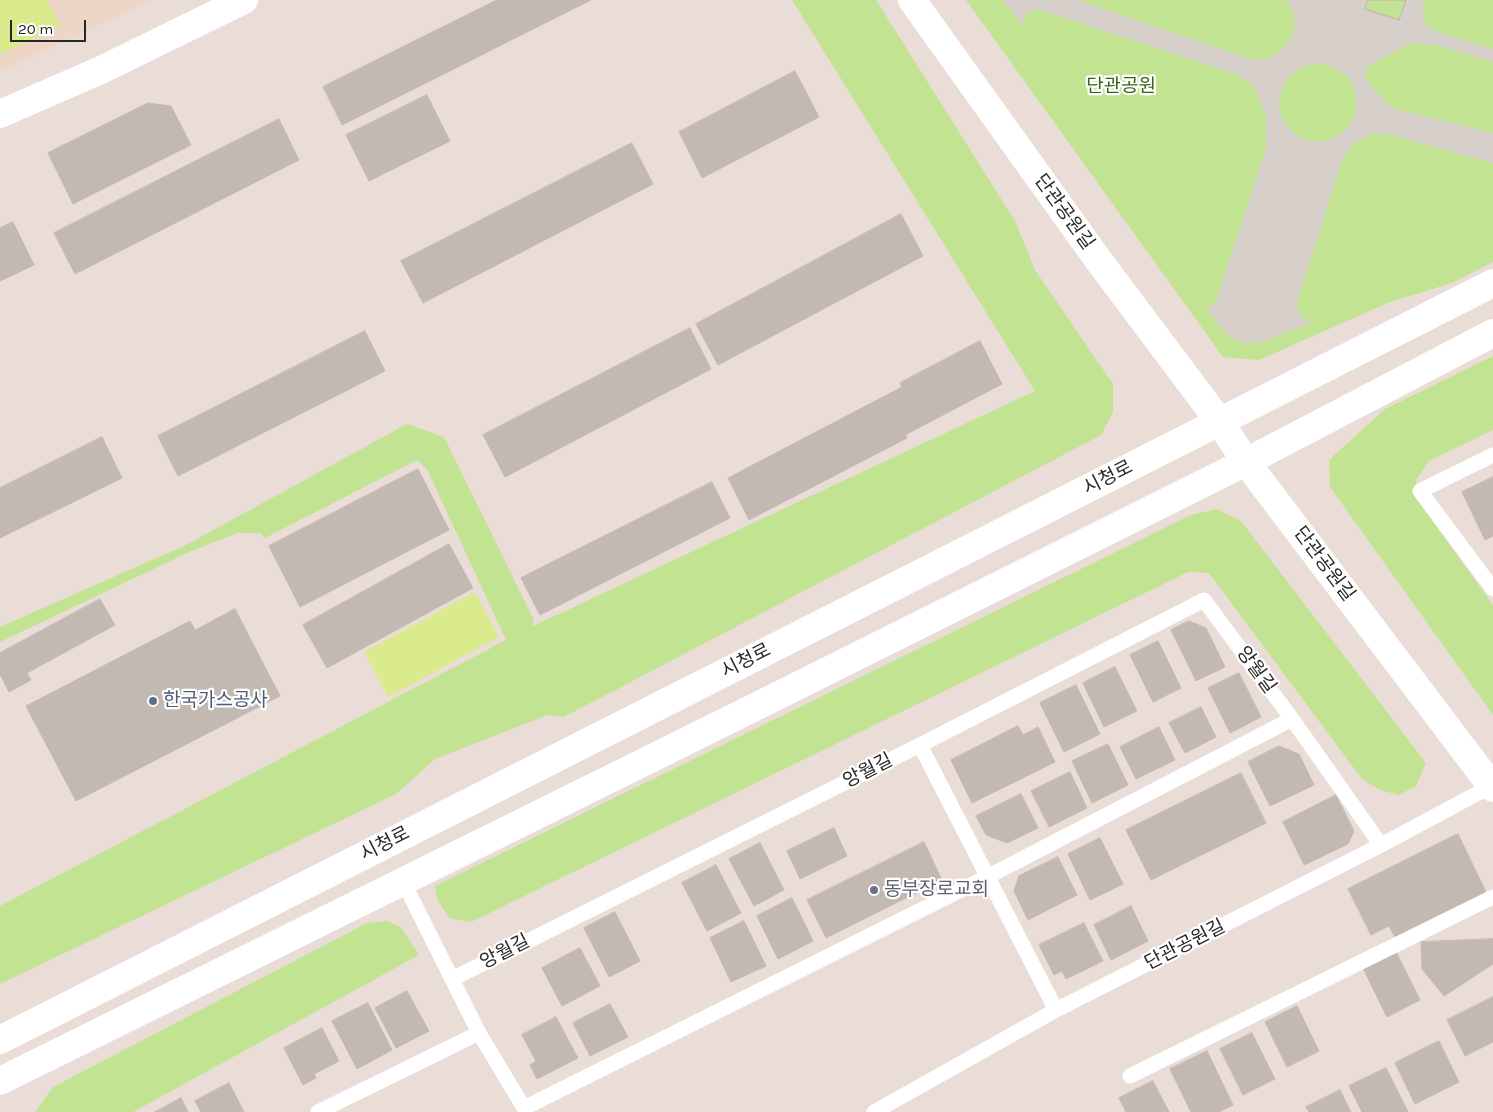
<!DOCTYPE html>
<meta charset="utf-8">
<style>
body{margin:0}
#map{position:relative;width:1493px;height:1112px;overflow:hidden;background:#eaddd7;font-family:Karla,sans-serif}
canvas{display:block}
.scale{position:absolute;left:10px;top:20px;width:76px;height:22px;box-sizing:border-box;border:2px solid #272727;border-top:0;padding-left:6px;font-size:15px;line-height:18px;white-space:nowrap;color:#272727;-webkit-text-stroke:4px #fff;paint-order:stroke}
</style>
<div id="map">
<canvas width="1493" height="1112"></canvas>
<div class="scale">20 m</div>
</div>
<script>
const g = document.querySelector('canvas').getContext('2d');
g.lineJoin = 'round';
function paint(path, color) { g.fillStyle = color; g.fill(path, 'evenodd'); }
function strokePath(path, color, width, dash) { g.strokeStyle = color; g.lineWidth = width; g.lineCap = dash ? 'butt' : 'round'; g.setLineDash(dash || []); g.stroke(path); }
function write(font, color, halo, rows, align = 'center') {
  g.font = font + ' Karla,"Noto Sans KR",sans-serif'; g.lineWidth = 4.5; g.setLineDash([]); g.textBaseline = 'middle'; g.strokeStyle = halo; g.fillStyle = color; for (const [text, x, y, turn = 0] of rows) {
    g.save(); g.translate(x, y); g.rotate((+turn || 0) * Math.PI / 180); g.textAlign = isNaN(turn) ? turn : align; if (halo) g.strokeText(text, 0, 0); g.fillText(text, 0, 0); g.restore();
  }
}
paint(new Path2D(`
 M 0,0 L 152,0 L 0,72 Z`), '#edd6c5');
paint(new Path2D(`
 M 792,0 L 876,0 L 1015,221 L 1035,270 L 1113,384 L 1113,412 L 1101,435 L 564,717 L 548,715 L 435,759 L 396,794 L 0,984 L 0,906 L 506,640 L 427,469 L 417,460 L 265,538 L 260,533 L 237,533 L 187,553 L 0,642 L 0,627 L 186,545 L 407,424 L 444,437 L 533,618 L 533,626 L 1035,391 Z
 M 966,0 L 1493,0 L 1493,262 L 1452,283 L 1390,302 L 1259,360 L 1223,357 Z
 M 1493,356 L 1493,430 L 1429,461 L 1416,480 L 1418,501 L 1493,605 L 1493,715 L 1330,487 L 1329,460 L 1385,409 Z
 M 1217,509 L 1241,521 L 1426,763 L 1416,786 L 1399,795 L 1380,790 L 1362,779 L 1209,573 L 1188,572 L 471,922 L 449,918 L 437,899 L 435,886 L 1191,515 Z
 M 387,921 L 401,927 L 419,955 L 133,1112 L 35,1112 L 53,1087 L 367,923 Z`), '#c2e391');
paint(new Path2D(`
 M 0,0 L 47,0 L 60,26 L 0,54 Z
 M 475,592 L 499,637 L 388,697 L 364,652 Z`), '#daeb8d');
paint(new Path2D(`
 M 1002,0 L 1078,0 L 1250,59 L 1264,60 L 1277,54 L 1287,44 L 1294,31 L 1295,19 L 1292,8 L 1287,0 L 1368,0 L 1365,9 L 1399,20 L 1406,0 L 1423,0 L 1424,18 L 1427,26 L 1437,32 L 1493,49 L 1493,62 L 1436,45 L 1411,43 L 1368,66 L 1366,70 L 1365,79 L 1391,108 L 1493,133 L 1493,163 L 1391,135 L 1375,133 L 1356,142 L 1347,153 L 1341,163 L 1297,303 L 1300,315 L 1310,322 L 1314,321 L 1263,342 L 1246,344 L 1235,340 L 1226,333 L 1216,321 L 1205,303 L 1209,306 L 1213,306 L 1215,304 L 1266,148 L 1266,118 L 1257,92 L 1251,83 L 1233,73 L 1040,10 L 1031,11 L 1026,15 L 1024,21 L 1024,27 ZM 1311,64 L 1325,64 L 1337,69 L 1348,77 L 1354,89 L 1357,102 L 1355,115 L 1349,126 L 1340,134 L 1329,140 L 1317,142 L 1304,139 L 1294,133 L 1285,124 L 1280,113 L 1279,101 L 1282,89 L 1288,77 L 1299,69 Z`), '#d6cfca');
const building = new Path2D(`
 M 497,0 L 591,0 L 342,125 L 323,87 Z
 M 1368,0 L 1406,0 L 1399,20 L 1365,9 Z
 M 1368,0 L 1406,0 L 1399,20 L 1365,9 Z
 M 795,71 L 819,117 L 702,178 L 679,132 Z
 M 427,95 L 450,141 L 369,181 L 346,135 Z
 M 148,103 L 171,106 L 191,145 L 73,204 L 48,153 Z
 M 279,119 L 299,160 L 75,274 L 54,233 Z
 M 632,143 L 653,184 L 423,303 L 401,261 Z
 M 901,214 L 923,256 L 718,365 L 696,324 Z
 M 13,222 L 34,265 L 0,281 L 0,228 Z
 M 690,328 L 711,369 L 505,477 L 483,435 Z
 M 365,331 L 385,371 L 178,476 L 158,436 Z
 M 980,341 L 1002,384 L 905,435 L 907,438 L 749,520 L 728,478 L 902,387 L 900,383 Z
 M 102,437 L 122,478 L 0,538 L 0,488 Z
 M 418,469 L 449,530 L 300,607 L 269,546 Z
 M 1493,477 L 1493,536 L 1485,540 L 1462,492 Z
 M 712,482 L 730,518 L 540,615 L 521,578 Z
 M 449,544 L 473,588 L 327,668 L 303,625 Z
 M 100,599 L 115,625 L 27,673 L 31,680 L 9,692 L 0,674 L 0,653 Z
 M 235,609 L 280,696 L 76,801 L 26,706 L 190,621 L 195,630 Z
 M 1189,621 L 1206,628 L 1225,667 L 1196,681 L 1171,630 Z
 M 1158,641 L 1181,688 L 1153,702 L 1130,655 Z
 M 1115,667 L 1137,711 L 1104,727 L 1083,683 Z
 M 1239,673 L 1261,717 L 1230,733 L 1208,688 Z
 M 1076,685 L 1100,734 L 1064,752 L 1040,703 Z
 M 1201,707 L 1216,737 L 1185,753 L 1169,723 Z
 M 1018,726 L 1023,735 L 1038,727 L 1055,762 L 972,803 L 951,760 Z
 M 1159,727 L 1175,760 L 1136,779 L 1120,747 Z
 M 1108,744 L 1128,785 L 1092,803 L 1072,761 Z
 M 1279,746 L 1299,754 L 1314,785 L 1270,806 L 1248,762 Z
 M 1070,772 L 1087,808 L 1049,827 L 1031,791 Z
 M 1241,773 L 1266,823 L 1151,880 L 1126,830 Z
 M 1021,794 L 1038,828 L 1007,843 L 986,835 L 976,816 Z
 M 1336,795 L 1354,831 L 1348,844 L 1304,865 L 1283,822 Z
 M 834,828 L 847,856 L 800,879 L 787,851 Z
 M 1458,834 L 1487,894 L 1396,939 L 1389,926 L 1371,935 L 1348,889 Z
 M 1100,838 L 1123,884 L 1090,900 L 1068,854 Z
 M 924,842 L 942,880 L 826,938 L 807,900 Z
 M 760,843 L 784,890 L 754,906 L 729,859 Z
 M 1058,857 L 1077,895 L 1028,920 L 1014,891 L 1019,876 Z
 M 716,865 L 741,913 L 707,931 L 682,883 Z
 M 792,898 L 813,941 L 778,959 L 757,916 Z
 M 1131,906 L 1148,941 L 1111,960 L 1094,925 Z
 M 615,912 L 640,961 L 609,977 L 584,928 Z
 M 744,921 L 766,966 L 731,982 L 710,938 Z
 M 1084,923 L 1103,961 L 1066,979 L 1062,971 L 1054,975 L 1039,945 Z
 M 1493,939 L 1493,964 L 1444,996 L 1422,969 L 1421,942 Z
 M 580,948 L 600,986 L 562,1006 L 542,968 Z
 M 1395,950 L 1420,1000 L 1387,1017 L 1362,966 Z
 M 407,991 L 429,1031 L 396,1048 L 375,1008 Z
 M 1493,997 L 1493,1042 L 1465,1056 L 1447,1020 Z
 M 368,1003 L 392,1050 L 357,1069 L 332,1021 Z
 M 610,1004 L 628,1037 L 590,1056 L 573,1023 Z
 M 1297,1006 L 1319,1051 L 1287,1067 L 1265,1022 Z
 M 556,1017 L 578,1058 L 537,1079 L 530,1065 L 536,1061 L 522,1035 Z
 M 322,1028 L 339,1061 L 314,1074 L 316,1078 L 303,1085 L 284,1048 Z
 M 1252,1033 L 1275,1079 L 1243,1095 L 1220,1049 Z
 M 1439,1041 L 1459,1082 L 1415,1104 L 1395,1063 Z
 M 1207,1051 L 1233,1105 L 1219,1112 L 1191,1112 L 1170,1069 Z
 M 1386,1068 L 1408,1112 L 1362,1112 L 1349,1086 Z
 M 1153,1081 L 1169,1112 L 1126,1112 L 1119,1098 Z
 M 229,1083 L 244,1112 L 201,1112 L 195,1101 Z
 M 1340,1090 L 1351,1112 L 1309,1112 L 1306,1107 Z
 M 181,1098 L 188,1112 L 155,1112 Z`);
paint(building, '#c2b9b3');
strokePath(building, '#c5b9b1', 1);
strokePath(new Path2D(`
 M 1493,455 L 1420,491 L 1493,589
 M 920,745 L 1056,1010
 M 403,881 L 479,1033 L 524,1108 L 987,877 L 1292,719
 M 452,979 L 920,745 L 1204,600 L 1292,719 L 1381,845
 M 1130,1076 L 1493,897
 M 318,1112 L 479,1033
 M 874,1112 L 1056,1010 L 1381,845 L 1493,785`), '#fff', 15);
strokePath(new Path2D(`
 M 912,0 L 1099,261 L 1219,421 L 1246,462 L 1493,788
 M 0,114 L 101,70 L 244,0
 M 0,1040 L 1493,283
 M 0,1081 L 737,716 L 1246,462 L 1493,333`), '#fff', 28);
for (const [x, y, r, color] of [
 [153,701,5,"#5c6f8a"],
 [874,890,5,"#6b7280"]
]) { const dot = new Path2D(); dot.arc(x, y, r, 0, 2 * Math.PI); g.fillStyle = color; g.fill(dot); strokePath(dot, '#fff', 2); }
write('19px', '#3a6317', '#fff', [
 ["단관공원",1121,87]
]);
write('19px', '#272727', '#fff', [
 ["단관공원길",1064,212,54],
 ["시청로",1108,478,-27],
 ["단관공원길",1324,564,53],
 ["시청로",746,661,-27],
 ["앙월길",1256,670,54],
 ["앙월길",868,771,-27],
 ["시청로",385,844,-27],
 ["단관공원길",1185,945,-27],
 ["앙월길",505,952,-27]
]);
write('19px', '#4e5e75', '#fff', [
 ["한국가스공사",163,701]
], 'left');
write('19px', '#5b616d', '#fff', [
 ["동부장로교회",884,890]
], 'left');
</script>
